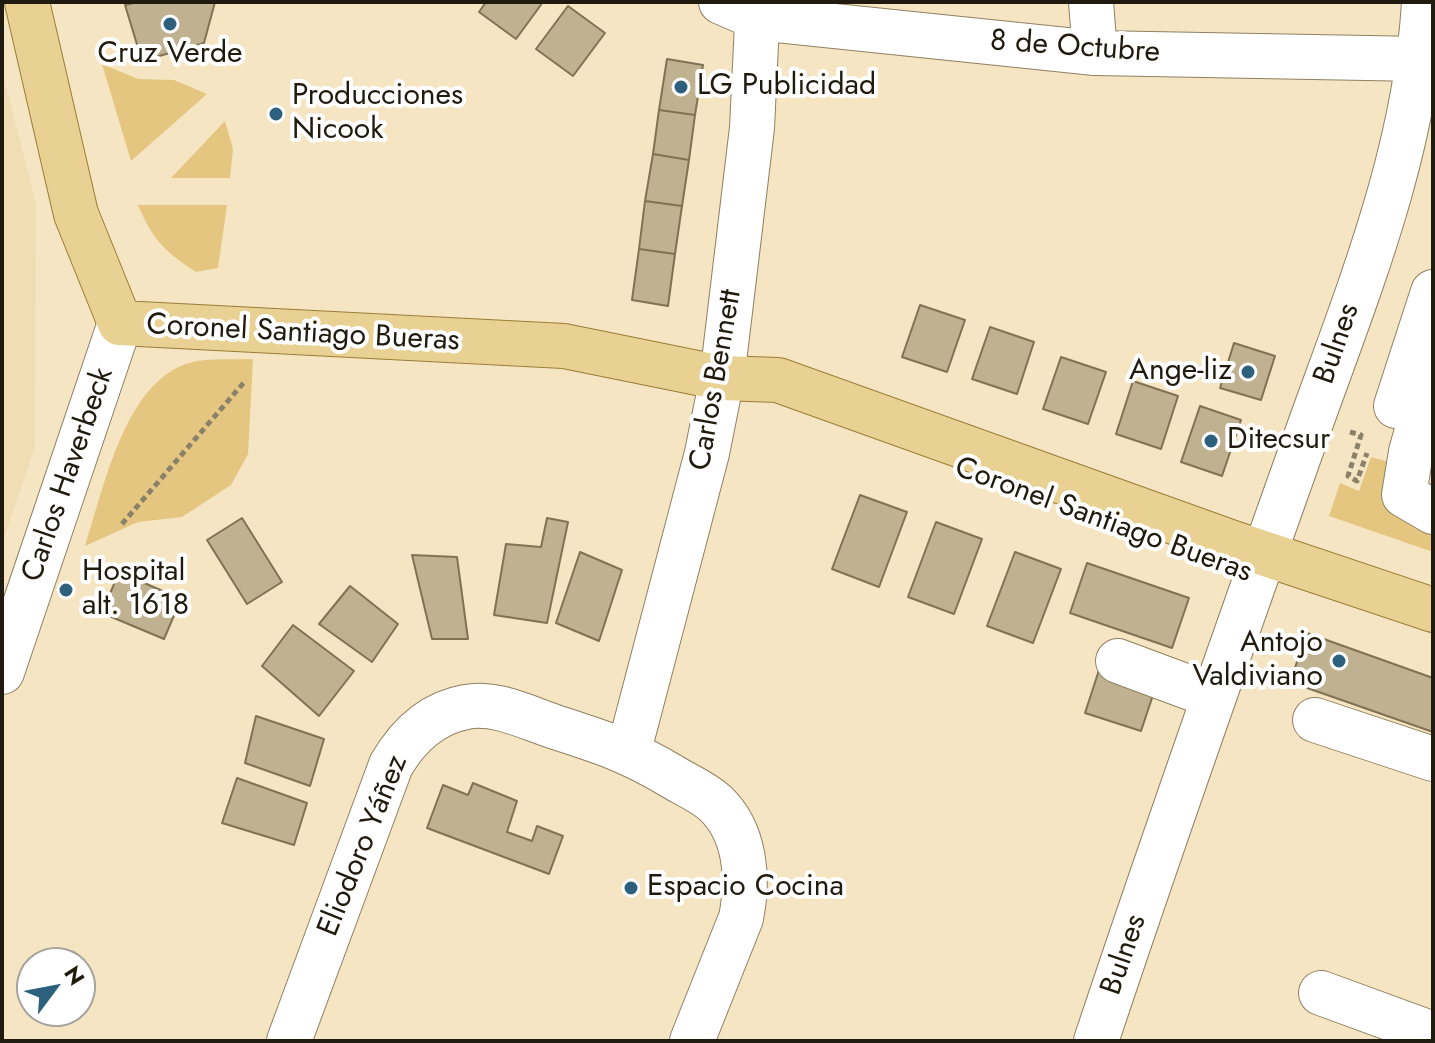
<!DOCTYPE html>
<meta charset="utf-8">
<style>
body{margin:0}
#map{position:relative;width:1435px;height:1043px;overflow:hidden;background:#f5e5c3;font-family:Jost,sans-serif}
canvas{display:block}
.frame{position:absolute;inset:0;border:4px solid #201b0e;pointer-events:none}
.north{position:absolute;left:16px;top:947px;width:80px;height:80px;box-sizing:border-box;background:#fff;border:2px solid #a6a49f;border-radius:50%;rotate:58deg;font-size:22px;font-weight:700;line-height:32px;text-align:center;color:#201b0e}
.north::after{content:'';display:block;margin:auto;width:28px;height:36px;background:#2d607d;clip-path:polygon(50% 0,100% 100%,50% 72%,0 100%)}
</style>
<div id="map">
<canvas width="1435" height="1043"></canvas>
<div class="frame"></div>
<div class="north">N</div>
</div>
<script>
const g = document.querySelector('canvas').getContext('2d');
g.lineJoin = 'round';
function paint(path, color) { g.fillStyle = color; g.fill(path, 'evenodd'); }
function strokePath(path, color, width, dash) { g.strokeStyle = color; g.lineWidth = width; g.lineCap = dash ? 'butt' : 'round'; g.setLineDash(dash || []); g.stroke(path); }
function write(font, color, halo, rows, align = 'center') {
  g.font = font + ' Jost,sans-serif'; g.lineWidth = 8; g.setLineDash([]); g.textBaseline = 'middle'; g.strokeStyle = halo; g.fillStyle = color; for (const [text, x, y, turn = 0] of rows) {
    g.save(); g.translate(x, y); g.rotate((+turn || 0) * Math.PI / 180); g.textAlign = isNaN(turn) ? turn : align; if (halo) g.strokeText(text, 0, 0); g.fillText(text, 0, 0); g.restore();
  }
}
paint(new Path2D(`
 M 2,71 L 36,203 L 35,446 L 2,544 Z`), '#f0ddb3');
paint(new Path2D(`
 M 102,64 L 138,79 L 174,80 L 207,94 L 131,161 Z
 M 225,121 L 233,149 L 230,178 L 171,178 Z
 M 138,205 L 227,205 L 218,268 L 196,272 C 164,251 153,240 138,205 Z
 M 253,359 L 248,454 L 231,485 L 182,517 L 138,522 L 85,546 C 103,491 124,385 186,364 C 204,357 233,360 253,359 Z
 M 1371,457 L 1389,462 L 1433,526 L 1433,552 L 1329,516 L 1340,483 L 1359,491 Z`), '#e5c680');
const building = new Path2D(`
 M 137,2 L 215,2 L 204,43 L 142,61 L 125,5 Z
 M 486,2 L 543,2 L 516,39 L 479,12 Z
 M 568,6 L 605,33 L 573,76 L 536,49 Z
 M 667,59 L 703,65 L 695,115 L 659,110 Z
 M 659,110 L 695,115 L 689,160 L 653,154 Z
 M 653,154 L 689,160 L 682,206 L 645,201 Z
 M 645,201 L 682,206 L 675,254 L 639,249 Z
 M 639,249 L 675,254 L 668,306 L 632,300 Z
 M 920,305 L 965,320 L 947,372 L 902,357 Z
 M 990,327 L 1034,342 L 1017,394 L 972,379 Z
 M 1234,343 L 1275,356 L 1261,400 L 1220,388 Z
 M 1061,357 L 1106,372 L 1088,424 L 1043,409 Z
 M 1133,381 L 1178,396 L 1161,449 L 1116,434 Z
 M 1200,406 L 1241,420 L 1222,476 L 1181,462 Z
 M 860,495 L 907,512 L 879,587 L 832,569 Z
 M 242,518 L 282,582 L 247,604 L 207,540 Z
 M 547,518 L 568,522 L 547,623 L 494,615 L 506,544 L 541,547 Z
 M 936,522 L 982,539 L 954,614 L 908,597 Z
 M 580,552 L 622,570 L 599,641 L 556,623 Z
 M 1015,552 L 1061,569 L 1033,643 L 987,626 Z
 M 412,555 L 457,557 L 468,639 L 432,639 Z
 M 1087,563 L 1189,598 L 1172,648 L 1070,613 Z
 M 119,572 L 181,599 L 164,639 L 102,613 Z
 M 350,586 L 398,624 L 372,662 L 319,624 Z
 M 293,625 L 354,671 L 319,716 L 262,666 Z
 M 1307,633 L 1433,678 L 1433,732 L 1290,682 Z
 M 1099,670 L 1155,689 L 1141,731 L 1085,713 Z
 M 256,716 L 324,739 L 310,786 L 245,763 Z
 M 237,778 L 307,803 L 294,845 L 222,823 Z
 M 473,783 L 517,801 L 507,832 L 532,841 L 537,826 L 563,836 L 549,874 L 427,828 L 443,785 L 468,795 Z`);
paint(building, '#c0b190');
strokePath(building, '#807253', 2);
const minor = new Path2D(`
 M 721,2 L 758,18 L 1095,53 L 1421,59 L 1433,57
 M 1091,2 L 1095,53
 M 1433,373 L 1411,452 L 1404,495 L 1433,512
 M 1396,406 L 1433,292
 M 1118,661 L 1212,696
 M 2,672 L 120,323
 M 1315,720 L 1433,759
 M 629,750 L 707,453 L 722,378 L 752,128 L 758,2
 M 1321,993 L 1433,1034
 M 289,1041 L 391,765 C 408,736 432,713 466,707 C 495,701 528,718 555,727 C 602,742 630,751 673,777 C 686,785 703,792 715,803 C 746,832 749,879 741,918 L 692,1041
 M 1096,1041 C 1161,846 1229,653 1298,459 C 1350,310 1415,162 1424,2`);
const major = new Path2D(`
 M 27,2 L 76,214 L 120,323 L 564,346 L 722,378 L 778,380 L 1230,542 L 1433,610`);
strokePath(minor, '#8f8161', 46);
strokePath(major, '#9a7d36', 46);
strokePath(new Path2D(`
 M 1350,432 L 1361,435 L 1348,476 L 1357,481 L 1367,453
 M 122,524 L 246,380`), '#8b8169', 5, [6, 4]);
strokePath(minor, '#fff', 44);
strokePath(major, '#e9d194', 44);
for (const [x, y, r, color] of [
 [170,24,8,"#2d607d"],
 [681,87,8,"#2d607d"],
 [276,114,8,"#2d607d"],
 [1248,372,8,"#2d607d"],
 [1211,441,8,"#2d607d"],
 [66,590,8,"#2d607d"],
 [1339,661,8,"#2d607d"],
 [631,888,8,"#2d607d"]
]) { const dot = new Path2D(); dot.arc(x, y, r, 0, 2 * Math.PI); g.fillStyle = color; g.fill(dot); strokePath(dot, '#fff', 3); }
write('30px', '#201b0e', '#fff', [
 ["8 de Octubre",1075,48,4],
 ["Coronel Santiago Bueras",303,334,3],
 ["Bulnes",1338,344,-71],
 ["Carlos Bennett",717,380,-80],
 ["Carlos Haverbeck",69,475,-71],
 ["Coronel Santiago Bueras",1103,521,20],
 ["Eliodoro Yáñez",364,846,-68],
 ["Bulnes",1125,955,-71]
]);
write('30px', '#201b0e', '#fff', [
 ["Cruz Verde",170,55,"center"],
 ["LG Publicidad",697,87],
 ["Producciones",292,97],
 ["Nicook",292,131],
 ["Ange-liz",1232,372,"right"],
 ["Ditecsur",1227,441],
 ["Hospital",82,573],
 ["alt. 1618",82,607],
 ["Antojo",1323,644,"right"],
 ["Valdiviano",1323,678,"right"],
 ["Espacio Cocina",647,888]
], 'left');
</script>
